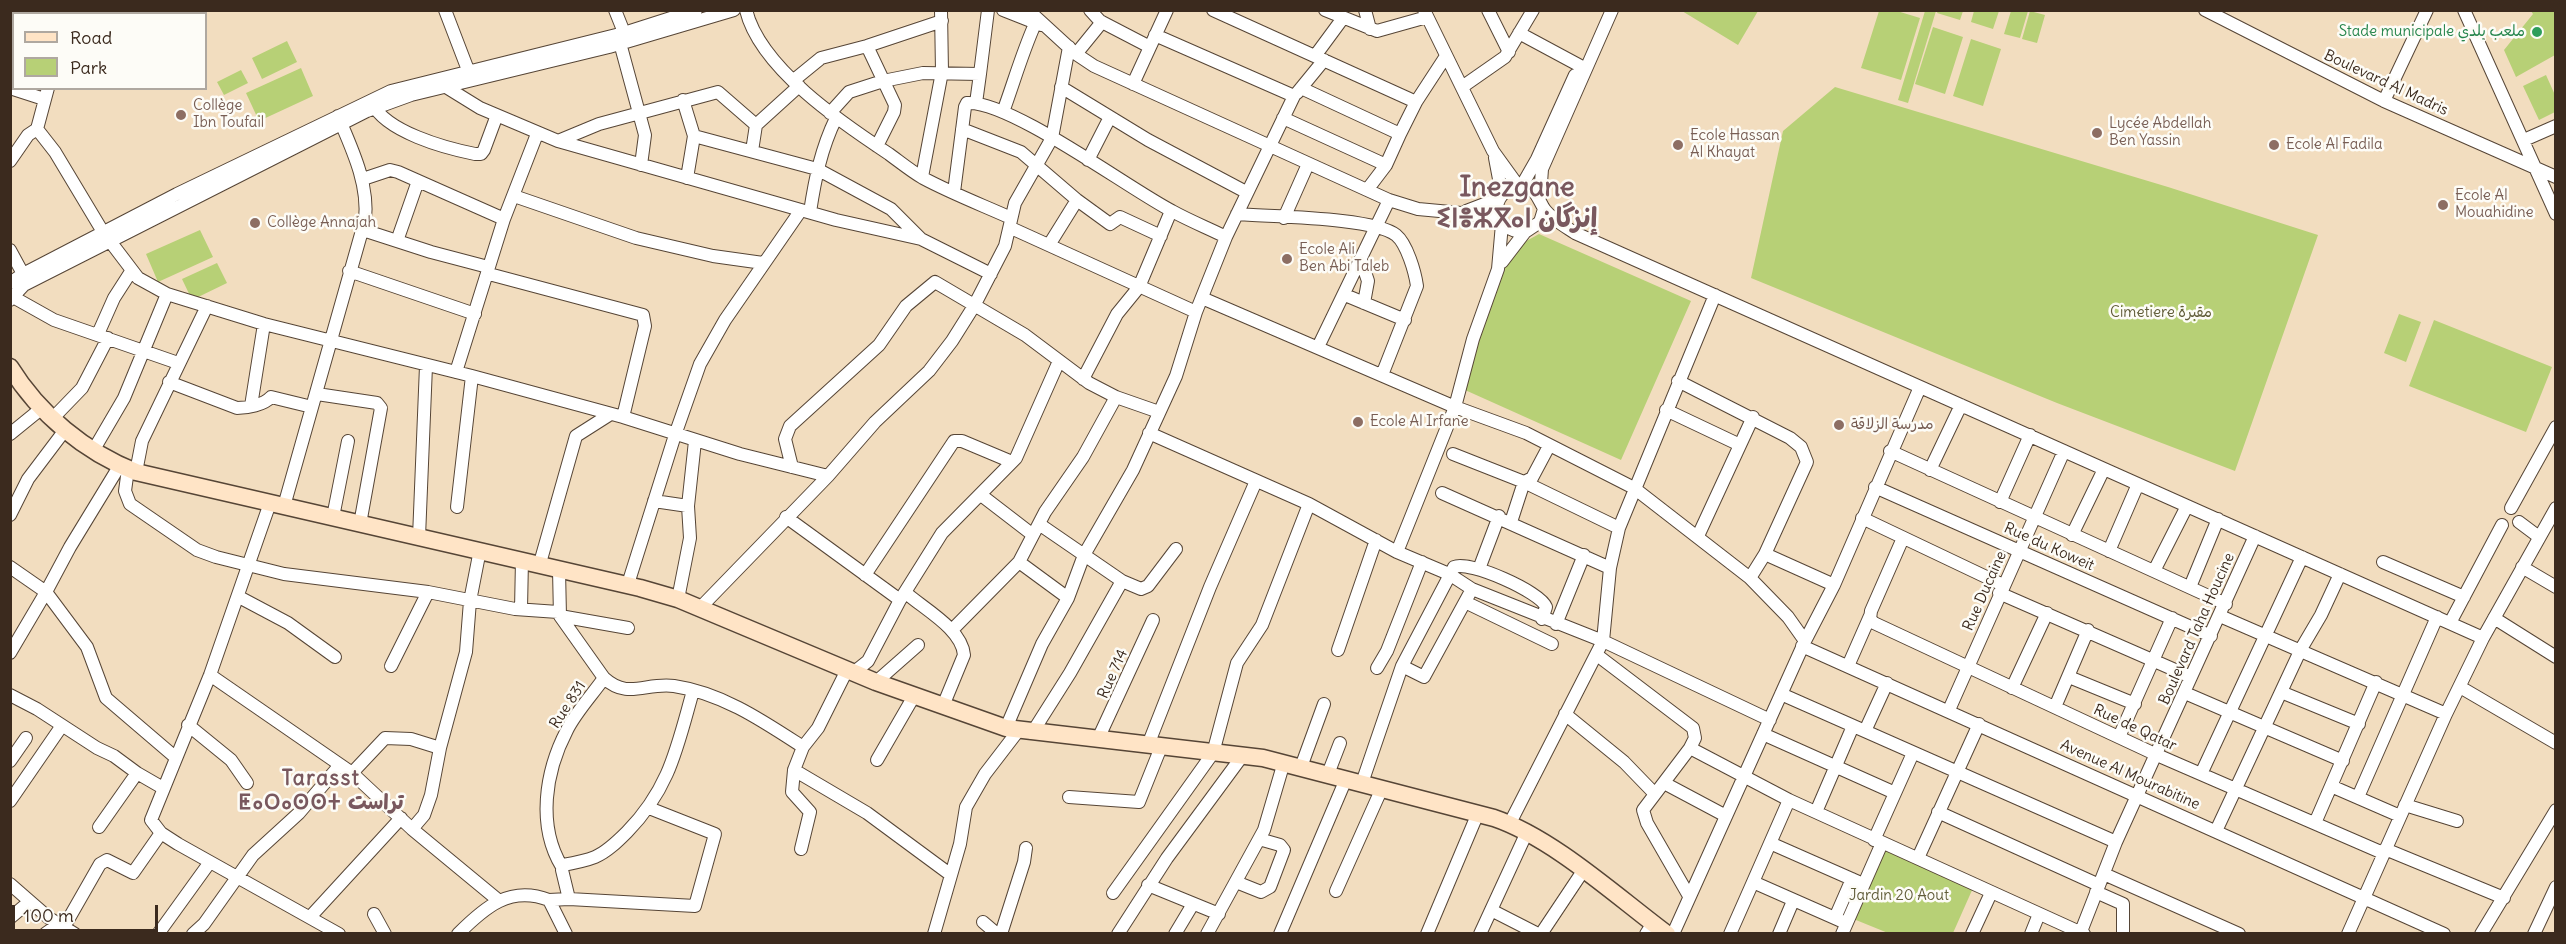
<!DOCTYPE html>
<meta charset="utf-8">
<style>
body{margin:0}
#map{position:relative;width:2566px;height:944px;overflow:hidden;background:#f2ddbf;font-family:Delius,sans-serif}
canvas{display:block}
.frame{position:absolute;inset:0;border:12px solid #3b2a1e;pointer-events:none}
.legend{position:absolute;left:12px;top:12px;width:195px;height:78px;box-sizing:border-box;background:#fdfcf7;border:2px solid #afa8a0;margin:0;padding:8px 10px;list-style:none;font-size:18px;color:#3b2a1e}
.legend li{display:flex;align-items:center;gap:12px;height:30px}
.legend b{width:30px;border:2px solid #afa8a0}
.scale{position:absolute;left:12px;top:905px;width:146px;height:27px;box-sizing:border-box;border:3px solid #3b2a1e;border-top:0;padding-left:8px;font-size:18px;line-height:21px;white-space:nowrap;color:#3b2a1e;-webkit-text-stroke:4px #fdfcf7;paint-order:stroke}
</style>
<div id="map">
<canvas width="2566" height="944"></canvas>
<div class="frame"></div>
<ul class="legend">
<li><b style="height:8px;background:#ffe4c6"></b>Road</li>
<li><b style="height:16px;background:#b7d076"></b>Park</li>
</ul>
<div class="scale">100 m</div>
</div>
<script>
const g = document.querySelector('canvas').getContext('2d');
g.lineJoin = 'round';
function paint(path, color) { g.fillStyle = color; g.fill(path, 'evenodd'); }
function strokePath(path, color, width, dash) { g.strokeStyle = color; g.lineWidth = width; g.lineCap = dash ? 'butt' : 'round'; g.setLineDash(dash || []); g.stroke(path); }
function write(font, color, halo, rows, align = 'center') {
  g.font = font + ' Delius,"Playpen Sans Arabic","Noto Sans Tifinagh",sans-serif'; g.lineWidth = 5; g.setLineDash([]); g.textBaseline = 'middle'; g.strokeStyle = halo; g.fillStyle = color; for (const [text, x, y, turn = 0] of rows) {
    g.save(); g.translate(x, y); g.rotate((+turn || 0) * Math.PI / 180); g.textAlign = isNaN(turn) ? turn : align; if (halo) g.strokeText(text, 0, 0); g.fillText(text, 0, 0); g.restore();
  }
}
paint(new Path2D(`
 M 1682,11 L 1758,10 L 1758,11 L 1738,45 Z
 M 1879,11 L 1897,11 L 1920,18 L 1901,80 L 1861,68 Z
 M 1925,11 L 1936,11 L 1908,103 L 1898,100 Z
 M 1938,11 L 1938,10 L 1963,11 L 1960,20 L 1937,13 Z
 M 1974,11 L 1999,11 L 1993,29 L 1971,22 Z
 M 2011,11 L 2028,11 L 2020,38 L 2004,34 Z
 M 2030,11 L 2045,15 L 2037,43 L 2022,39 Z
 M 2531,11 L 2555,11 L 2555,55 L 2516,77 L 2504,50 L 2533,14 Z
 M 1933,27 L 1963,37 L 1945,94 L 1915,84 Z
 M 1971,39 L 2001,49 L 1983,106 L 1953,96 Z
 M 287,41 L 297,62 L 262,79 L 252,58 Z
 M 301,68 L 313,96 L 259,121 L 246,93 Z
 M 241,70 L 248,83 L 224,95 L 217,82 Z
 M 2546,75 L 2555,95 L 2555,112 L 2539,120 L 2523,86 Z
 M 1835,87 L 2168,187 L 2318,235 L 2235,471 L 2057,403 L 1751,278 L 1783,131 Z
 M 200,230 L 213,257 L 158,282 L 146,254 Z
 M 1539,234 L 1691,301 L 1621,460 L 1465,390 L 1472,342 L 1510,250 Z
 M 217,263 L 227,283 L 192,300 L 182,279 Z
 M 2399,314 L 2421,322 L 2406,362 L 2384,353 Z
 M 2434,320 L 2552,367 L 2526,432 L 2409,386 Z
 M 1881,848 L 1973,888 L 1953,933 L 1888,933 L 1851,918 Z`), '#b7d076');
const street = new Path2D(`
 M 86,10 L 88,14
 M 445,10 L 468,70
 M 615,10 L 627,40
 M 746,10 C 760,68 842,123 889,154 C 900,162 911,171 923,178 C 951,193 982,205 1011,218
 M 1003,10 L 1041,25
 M 1028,10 L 1076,54 L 1094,66 L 1389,200 L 1418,209 L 1472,214 L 1501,222
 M 1090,10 L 1100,21 L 1150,47
 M 1213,10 L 1416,102 L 1400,134
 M 1325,10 L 1377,31 L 1427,17
 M 1365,10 L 1370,29
 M 1424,10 L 1493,151 L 1519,187
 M 1488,10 L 1509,52
 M 2205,10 L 2384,101 L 2556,177
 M 2464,10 L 2556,214
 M 10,25 L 14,26
 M 1519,33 L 1586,69
 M 620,43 L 645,135 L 641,165
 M 867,46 L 895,105 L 894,112 L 877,146
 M 1076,54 L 1102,22
 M 1315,56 L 1343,18
 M 980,74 L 988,10
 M 794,80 L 821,58 L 867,46 L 942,21
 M 1133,84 L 1167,10
 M 446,87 L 480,108 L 558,141 L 836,220 L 921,239 L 991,274
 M 1061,87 L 1148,140 L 1246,192
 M 1462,87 L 1505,57 L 1533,10
 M 10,88 L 44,99
 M 48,88 L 37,129 L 55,152 L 103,232 L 138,278 L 167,294 L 264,324 L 472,376 L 623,417 L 740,454 L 828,476
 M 1301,88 L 1400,134 L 1386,165 L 1367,190
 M 1297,93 L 1324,60
 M 683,100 L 694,136 L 687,178
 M 2384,101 L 2427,10
 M 1416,102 L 1446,56
 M 372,103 C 386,132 445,148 475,154 L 481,154 L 484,150 L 497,115
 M 1003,112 C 1014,82 1022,53 1035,24
 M 830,113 L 849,92 L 883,81 L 923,73 L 980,74 L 976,103
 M 1283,118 L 1386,165
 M 756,125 L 799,86
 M 962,129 L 1021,152 L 1077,200 L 1110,224 L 1120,217 L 1161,236
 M 694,136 L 817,169 L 891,209 L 921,239
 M 2524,140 L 2556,126
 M 558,141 L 599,124 L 718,92 L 756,125 L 752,151
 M 1495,158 L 1502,195
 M 1088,160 L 1110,117
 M 10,161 L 28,135 L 37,129
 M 922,177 L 942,72 L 941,10
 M 363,179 L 390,170 L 398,172 L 504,219
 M 1521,187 L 1537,159 L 1575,75
 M 954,192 L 965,107 L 967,103 C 1010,100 1129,189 1172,211 C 1190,221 1208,228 1226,237
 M 514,196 L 636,238 L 713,256 L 763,263
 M 1540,197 L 1542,169 L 1612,10
 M 1544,209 L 1540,222 L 1525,232 C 1495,233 1486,196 1514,188 C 1536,182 1537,199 1545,210 C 1552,219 1566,227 1575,233 L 2483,638
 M 1466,211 L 1500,198
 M 810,212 C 815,179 821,149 836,118
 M 1237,214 C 1270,217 1373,217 1396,235 C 1407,244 1415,272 1417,286 L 1382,375
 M 1284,218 L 1308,164
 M 1011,228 L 1196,312
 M 363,230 L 431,252 L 488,267
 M 397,241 L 418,181
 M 1049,245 L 1077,200
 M 10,250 L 23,274
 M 1361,260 L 1368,281 L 1364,303
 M 1502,262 L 1525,232
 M 349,271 L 475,314
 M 489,274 L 643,315 L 645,326 L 623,417
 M 10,283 L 23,274 L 177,194 L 391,91 L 624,33 L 696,10
 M 1345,295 L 1405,320
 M 13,297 L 54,320 L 178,363
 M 1202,298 L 1455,407 L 1526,433 L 1634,488 L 1750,578 L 1788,617 L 1805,641
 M 10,300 L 24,285 L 367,111 L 411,95 L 609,47 L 734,10
 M 98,334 L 114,298 L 132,270
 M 1318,347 L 1389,200
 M 456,372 L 504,219 L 537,134
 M 1083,379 L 1117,314 L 1139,287 L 1171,211
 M 1678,381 L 1790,438 L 1801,447 L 1807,462 L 1765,554 L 1750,578
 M 169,382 L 237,408 C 247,408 264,405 271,397 L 312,407
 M 317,394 L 377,403 L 381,408 L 360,524
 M 251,406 L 264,324
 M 1666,410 L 1740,445
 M 53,418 L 82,388 L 108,338
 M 1149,433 L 1309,504 L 1397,552 L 1449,574 L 1472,589 L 1603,641 L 1770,720
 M 10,434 L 42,408
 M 93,451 L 124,398 L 167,294
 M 1890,451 L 2226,604
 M 1453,454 L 1524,482 L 1619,528
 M 792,467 L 785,439 L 790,426 L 879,345 L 906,306 L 935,282 L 1025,335 L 1089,383 L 1116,397 L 1159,412
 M 128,469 L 125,491 L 130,504 L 197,550 L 216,557 L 284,574 L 428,592 L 515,609 L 558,612
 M 1930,470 L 1961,405
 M 136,472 L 142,441 L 207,306
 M 1875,487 L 2211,636
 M 1442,493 L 1610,568
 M 981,495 L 1033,535
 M 654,501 L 688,506 L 690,538 L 678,599
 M 2000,502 L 2030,435
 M 270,503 L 210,675 L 151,820 L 161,833 L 178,844 L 339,934
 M 284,506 L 365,220 C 369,184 352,149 338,116
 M 688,506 L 695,441
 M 457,507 L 472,376
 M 2511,508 L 2556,427
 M 10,515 L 28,479 L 65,430
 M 333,517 L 348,441
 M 786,517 L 900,600
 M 1862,518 L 2003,585
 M 1511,522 L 1524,482 L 1532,478 L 1549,446
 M 2519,522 L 2539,537
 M 1039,524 L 1122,581 L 1141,589 L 1148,586 L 1176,549
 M 2072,535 L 2104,469
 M 1698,536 L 1753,417
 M 419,537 L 426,366
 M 1903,538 L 1871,611 L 1870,619 L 1874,623 L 2157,755 L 2383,853
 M 2109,551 L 2138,484
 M 1397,552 L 1455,407 L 1473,339 L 1498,269 L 1502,224
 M 1765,554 L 1834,585
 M 1019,562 L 1068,598
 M 2383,562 L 2464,597
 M 540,563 L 576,436 L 609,415
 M 10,567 L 46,592 L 70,547 L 120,465
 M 2522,567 L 2556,587
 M 1479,569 L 1499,516
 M 559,570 L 560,616 L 604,678 C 592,695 576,712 567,730 C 545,772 537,826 562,867
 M 2154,571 L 2187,506
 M 865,575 L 954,441 L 962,441 L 1012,462
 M 628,584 L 675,435 L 700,364 L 725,320 L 801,210
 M 2190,587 L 2218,519
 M 906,593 C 924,609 962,629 964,655 L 943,706
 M 1999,593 L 2191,677
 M 239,597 L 288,623 L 335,657
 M 1465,602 L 1552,644
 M 700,608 L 828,476 L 875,422 L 929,371 L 952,341 L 974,306 L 1005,246 L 1015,203 L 1052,138 L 1069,47
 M 521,609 L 522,560
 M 560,616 L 628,628
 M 2220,616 L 2446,714
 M 2494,618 L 2556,657
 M 2450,623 L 2502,525
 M 1556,624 L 1584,555
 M 952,630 L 1019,562 L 1045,512 L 1083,457 L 1116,397
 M 1802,646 L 2444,934
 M 1338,650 L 1376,540
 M 10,653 L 46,592 L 87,647 L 106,698 L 175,757
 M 1597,655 L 1693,728 L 1695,738 L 1690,748
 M 391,666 L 428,592
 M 1402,666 L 1424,677 L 1472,589
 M 1848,666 L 1870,616
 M 1377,668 L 1387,651 L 1422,562
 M 853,673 L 868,661 L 900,600 L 942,533 L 1016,458 L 1059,361
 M 210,675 L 352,773 L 412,829 L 498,900
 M 2069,677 L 2135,704
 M 604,678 C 628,700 646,682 674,686 C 722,693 763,721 803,747 L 818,728 L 847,670
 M 876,682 L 918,645
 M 2460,687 L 2556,743
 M 2012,688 L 2047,613
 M 2281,692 L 2359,724
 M 2185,693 L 2343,761
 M 1781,694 L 2116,842
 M 10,695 L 37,709 L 97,748 L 114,756 L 137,773
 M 2055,707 L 2088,630
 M 1949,710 L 2064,451
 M 1565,714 L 1624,762 L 1654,793
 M 188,725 L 231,760 L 247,783
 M 1006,728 L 1042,644 L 1068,598 L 1084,555 L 1133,470 L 1176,376 L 1196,312 L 1226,237 L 1294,96 L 1155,35
 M 1865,731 L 1887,683
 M 1032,733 L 1070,673 L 1122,581
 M 1763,734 L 1895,793
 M 2119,737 L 2172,618
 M 1098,739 L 1153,620
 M 1148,745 L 1210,587 L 1256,481
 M 803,747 L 794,770 L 867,813 L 951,875
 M 877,760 L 914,696
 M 10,761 L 26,738
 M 1301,767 L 1324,704
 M 794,770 L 792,792 L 810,812 L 801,849
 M 352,773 L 385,738 L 411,739 L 440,748
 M 1328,774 L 1340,743
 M 2201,774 L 2302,557
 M 1362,783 L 1402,666 L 1454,567 C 1469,560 1541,592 1546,607 L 1542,619
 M 1664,783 L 1726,816
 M 2331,786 L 2400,816
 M 1069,797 L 1139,802 L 1161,747
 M 2358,797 L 2437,617
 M 1789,800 L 1753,882 L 1846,923
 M 10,801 L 61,727
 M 2405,805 L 2457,821
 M 1816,812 L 1853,726
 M 1938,812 L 2099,885
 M 1510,823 L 1603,641 L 1610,568 L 1619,528 L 1715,295
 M 2315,823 L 2376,682
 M 99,827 L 137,773 L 163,788
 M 412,829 L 424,815 L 431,795 L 440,748 L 466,652 L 470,601 L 480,550
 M 2216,831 L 2301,649 L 2321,615 L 2340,574
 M 1874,840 L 1913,753
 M 1770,843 L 1863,884
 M 2385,849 L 2504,898
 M 1918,858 L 1979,724
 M 2104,874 L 2239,934
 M 1236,882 L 1261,892 L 1270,887 L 1284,850 L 1280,845 L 1259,839
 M 10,884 L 49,918 L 75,934
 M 1148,885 L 1219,914
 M 1336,891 L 1382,788
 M 2096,892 L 2123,904 L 2123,934
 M 1113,893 L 1213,753 L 1237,663 L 1262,625 L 1309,504
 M 1689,896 L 1647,823 L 1643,810 L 1690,748 L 1789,800 L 2084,934
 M 569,899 L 695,906 L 715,834 L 649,808
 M 549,900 L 569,899 L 562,870 L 563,865 C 574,863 585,861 595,857 C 607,852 618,841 627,832 C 670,788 677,747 693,691
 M 1491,910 L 1538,934
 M 374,914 L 385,934
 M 311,916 L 401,818
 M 10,918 L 29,902
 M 1835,918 L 1852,879
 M 983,922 L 997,934
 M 64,927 L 100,864 L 107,860 L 133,873 L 161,833
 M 45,934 L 59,924
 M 158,934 L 210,862
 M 193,934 L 204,924 L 253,855 L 299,813 L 340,765
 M 458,934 C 485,907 510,885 549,900 L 566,934
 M 934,934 L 960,844 L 966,807 L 985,774 L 1018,731
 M 1001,934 L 1024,862 L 1026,848
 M 1118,934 L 1167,858 L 1243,755
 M 1175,934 L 1193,904
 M 1207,934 L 1264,830 L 1284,762
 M 1280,934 L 1346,779
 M 1427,934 L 1478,813
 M 1480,934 L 1527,832
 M 1541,934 L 1583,871
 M 1646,934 L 1653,923
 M 1673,934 L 1805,641 L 1834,585 L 1920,387
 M 1730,934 L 1753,882
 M 1779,934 L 1793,901
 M 1842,934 L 1882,843
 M 1972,934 L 1991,893
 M 2031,934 L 2039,914
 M 2080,934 L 2116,842 L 2255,536
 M 2348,934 L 2446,714 L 2483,638 L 2556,508
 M 2481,934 L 2556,810
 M 2534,934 L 2556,887`);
const secondary = new Path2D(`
 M 10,367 C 39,414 85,452 136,472 L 640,588 L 678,599 L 876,682 L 1006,728 L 1263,758 L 1494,818 C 1553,838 1616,896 1667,934`);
strokePath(street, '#564536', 14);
strokePath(secondary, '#564536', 19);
strokePath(street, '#fff', 12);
strokePath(secondary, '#ffe4c6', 16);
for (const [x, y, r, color] of [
 [2537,32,6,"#2e9e5b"],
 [181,115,6,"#8d6e63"],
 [2097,133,6,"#8d6e63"],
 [1678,145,6,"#8d6e63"],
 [2274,145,6,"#8d6e63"],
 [2443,205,6,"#8d6e63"],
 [255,223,6,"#8d6e63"],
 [1287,259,6,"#8d6e63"],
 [1358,422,6,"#8d6e63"],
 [1839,425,6,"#8d6e63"]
]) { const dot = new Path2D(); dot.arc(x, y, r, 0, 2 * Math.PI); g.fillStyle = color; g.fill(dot); strokePath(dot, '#fdfcf7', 2); }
write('15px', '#27864d', '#fdfcf7', [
 ["Stade municipale ملعب بلدي",2525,32]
], 'right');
write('15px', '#3b2a1e', '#fdfcf7', [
 ["Boulevard Al Madris",2386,83,25],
 ["Rue du Koweit",2049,547,24],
 ["Rue Ducaine",1985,591,-66],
 ["Boulevard Taha Houcine",2197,629,-66],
 ["Rue 714",1113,674,-66],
 ["Rue 831",568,705,-57],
 ["Rue de Qatar",2135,728,25],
 ["Avenue Al Mourabitine",2130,775,24]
]);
write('15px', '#785e54', '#fdfcf7', [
 ["Collège",193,106],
 ["Ibn Toufail",193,123],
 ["Lycée Abdellah",2109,124],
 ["Ben Yassin",2109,141],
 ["Ecole Hassan",1690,136],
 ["Al Khayat",1690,153],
 ["Ecole Al Fadila",2286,145],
 ["Ecole Al",2455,196],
 ["Mouahidine",2455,213],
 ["Collège Annajah",267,223],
 ["Ecole Ali",1299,250],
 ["Ben Abi Taleb",1299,267],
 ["Ecole Al Irfane",1370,422],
 ["مدرسة الزلاقة",1851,425]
], 'left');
write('15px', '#605c38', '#fdfcf7', [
 ["Cimetiere مقبرة",2161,313],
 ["Jardin 20 Aout",1899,896]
]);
g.letterSpacing = '1.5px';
write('bold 21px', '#79585e', '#fdfcf7', [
 ["Tarasst",321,779],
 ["ⵟⴰⵔⴰⵙⵙⵜ تراست",321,803]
]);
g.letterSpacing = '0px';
write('bold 27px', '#79585e', '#fdfcf7', [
 ["Inezgane",1517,188],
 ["ⵉⵏⴻⵣⴳⴰⵏ إنزگان",1517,219]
]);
</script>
